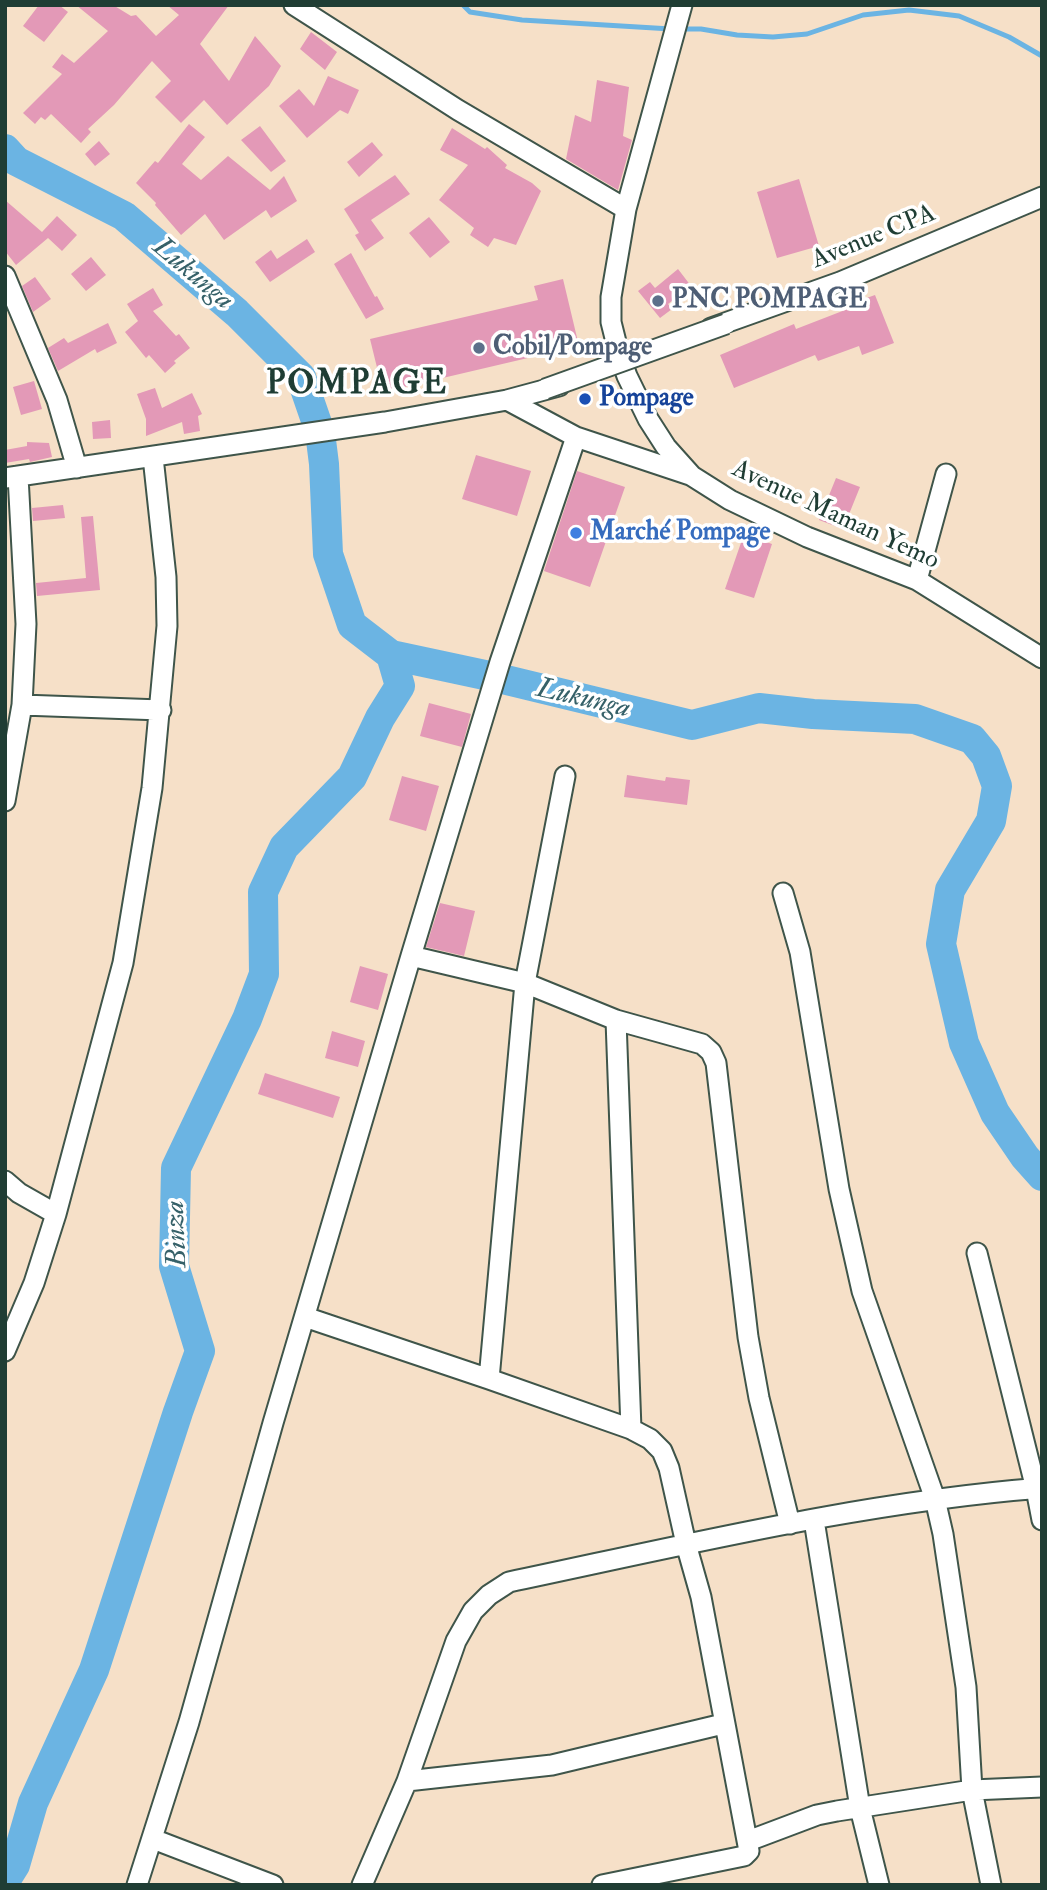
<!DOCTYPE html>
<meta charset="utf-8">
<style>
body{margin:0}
#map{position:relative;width:1047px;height:1890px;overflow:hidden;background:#f6e0c8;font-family:"IM FELL Double Pica",serif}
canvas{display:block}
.frame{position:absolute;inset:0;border:7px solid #1f3d34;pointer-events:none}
</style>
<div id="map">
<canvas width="1047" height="1890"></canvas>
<div class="frame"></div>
</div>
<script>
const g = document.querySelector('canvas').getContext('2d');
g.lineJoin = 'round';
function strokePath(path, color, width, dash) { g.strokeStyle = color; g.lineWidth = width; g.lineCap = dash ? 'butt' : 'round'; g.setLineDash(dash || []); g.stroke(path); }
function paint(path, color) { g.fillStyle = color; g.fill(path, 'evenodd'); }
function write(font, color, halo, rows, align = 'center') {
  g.font = font + ' "IM FELL Double Pica",serif'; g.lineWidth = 7; g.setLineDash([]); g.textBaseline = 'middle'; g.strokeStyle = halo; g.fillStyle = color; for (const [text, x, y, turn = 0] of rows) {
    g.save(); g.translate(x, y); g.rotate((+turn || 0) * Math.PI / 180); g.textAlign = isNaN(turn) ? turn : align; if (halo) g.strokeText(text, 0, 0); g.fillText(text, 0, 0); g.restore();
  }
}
strokePath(new Path2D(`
 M 463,5 L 470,12 L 522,20 L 671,29
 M 681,29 L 701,29 L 737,35 L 773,37 L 807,34 L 863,15 L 909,10 L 959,16 L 1009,37 L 1042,56`), '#6bb4e3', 5);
strokePath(new Path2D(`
 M 5,149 L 16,161 L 124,216 L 237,313 L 301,377 L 320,432 L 324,464 L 328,554 L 352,625 L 391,655 L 494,677 L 692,725 L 759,708 L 813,714 L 915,719 L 972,739 L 986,756 L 997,786 L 991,821 L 950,890 L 941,944 L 964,1043 L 995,1113 L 1025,1157 L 1042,1176
 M 5,1881 L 15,1865 L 33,1803 L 94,1670 L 178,1412 L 200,1351 L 174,1266 L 176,1168 L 247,1019 L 264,974 L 263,892 L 284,847 L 352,777 L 380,718 L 400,686 L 391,655`), '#6bb4e3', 30);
paint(new Path2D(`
 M 39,5 L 59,5 L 68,12 L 44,42 L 23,26 Z
 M 76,5 L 113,5 L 131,16 L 136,15 L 156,36 L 179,15 L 167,5 L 229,5 L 200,44 L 229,81 L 255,36 L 281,66 L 269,86 L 227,125 L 204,100 L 181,123 L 155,97 L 171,81 L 152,61 L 114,105 L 88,129 L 91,132 L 81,143 L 51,114 L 45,120 L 41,117 L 35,124 L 23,113 L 62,74 L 52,67 L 62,54 L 74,63 L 108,31 Z
 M 311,32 L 337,52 L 325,70 L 300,49 Z
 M 328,76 L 359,90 L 348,114 L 340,110 L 307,138 L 279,106 L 299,89 L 314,106 Z
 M 597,80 L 629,87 L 623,136 L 632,140 L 618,190 L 566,159 L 575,115 L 591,122 Z
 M 189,124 L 205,137 L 182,164 L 201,180 L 228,156 L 270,190 L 284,176 L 297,201 L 271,218 L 266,210 L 224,240 L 205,214 L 181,235 L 155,205 L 156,203 L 136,183 L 155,161 L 158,163 Z
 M 260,126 L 286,161 L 271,172 L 241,140 Z
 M 452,128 L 485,149 L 487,147 L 507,165 L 505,168 L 532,183 L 541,191 L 516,245 L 494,238 L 488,247 L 470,235 L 474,228 L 439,200 L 468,165 L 440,150 Z
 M 99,141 L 110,154 L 95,166 L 85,154 Z
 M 372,142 L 383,155 L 359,177 L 347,162 Z
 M 395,175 L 410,194 L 371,220 L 384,238 L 365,251 L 355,235 L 359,233 L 344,209 Z
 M 799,179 L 819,246 L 777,258 L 757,192 Z
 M 5,200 L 42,232 L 57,216 L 77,235 L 62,251 L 48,238 L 16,265 L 5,251 Z
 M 429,217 L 450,242 L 430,258 L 409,233 Z
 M 307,239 L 315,252 L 270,282 L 255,262 L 271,250 L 277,259 Z
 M 351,253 L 375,297 L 377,296 L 384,309 L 366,319 L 334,264 Z
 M 91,257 L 106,275 L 86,291 L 71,274 Z
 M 678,269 L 691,286 L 668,304 L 672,309 L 660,318 L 638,291 L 650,282 L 655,288 Z
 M 35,277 L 51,299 L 33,312 L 22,286 Z
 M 563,279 L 579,346 L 383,392 L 370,339 L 538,300 L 534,286 Z
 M 153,288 L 163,305 L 153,311 L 176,336 L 179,334 L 190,348 L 174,361 L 176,363 L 165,373 L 149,355 L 146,358 L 125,332 L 138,321 L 127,304 Z
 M 875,295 L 894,343 L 862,355 L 859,346 L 818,361 L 815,355 L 734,388 L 720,355 L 794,324 L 796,329 L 845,310 L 844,306 Z
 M 108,323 L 117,343 L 97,353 L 95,349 L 58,371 L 48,348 L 64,338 L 68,343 Z
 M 34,381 L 42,409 L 21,415 L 13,387 Z
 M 155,388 L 162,408 L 192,393 L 202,414 L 198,416 L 200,431 L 184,434 L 182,422 L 146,436 L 146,419 L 137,394 Z
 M 110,420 L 111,438 L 93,439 L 92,422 Z
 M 27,442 L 49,443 L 52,457 L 30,462 L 29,459 L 5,463 L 5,450 L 27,446 Z
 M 476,455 L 531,471 L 517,516 L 462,499 Z
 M 577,471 L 625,487 L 590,587 L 544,571 Z
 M 836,478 L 860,487 L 843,529 L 819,520 Z
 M 63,505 L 65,518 L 33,521 L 32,508 Z
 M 93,516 L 100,590 L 37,596 L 36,583 L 86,578 L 81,517 Z
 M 744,534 L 772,544 L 754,598 L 725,589 Z
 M 429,703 L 471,714 L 462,747 L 420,736 Z
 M 627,775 L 665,781 L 666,777 L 690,780 L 687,805 L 624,797 Z
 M 402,776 L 439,786 L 426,831 L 389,820 Z
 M 440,903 L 475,911 L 464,956 L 426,947 Z
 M 360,966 L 388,974 L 378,1010 L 350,1002 Z
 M 332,1031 L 365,1041 L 358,1067 L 325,1058 Z
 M 265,1073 L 340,1097 L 333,1118 L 258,1094 Z`), '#e399b7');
const minor = new Path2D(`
 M 294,5 L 458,110 L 626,209
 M 682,5 L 626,209 L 611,297 L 611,322 L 619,354 L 627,376 L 648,419 L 666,447 L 692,476 L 730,500 L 807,537 L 917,580 L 1042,658
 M 5,276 L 57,400 L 77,468
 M 711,328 L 840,282 L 1042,197
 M 507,400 L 576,437 L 690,475
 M 5,478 L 385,422 L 507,400 L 559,386
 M 917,580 L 946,474
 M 22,705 L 161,710
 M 5,801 L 22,705 L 26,624 L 18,476
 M 783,893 L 800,952 L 839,1189 L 862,1291 L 935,1499 L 943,1534 L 966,1687 L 972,1790 L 991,1885
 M 411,956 L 525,983 L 616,1020 L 702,1044 L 711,1052 L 716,1063 L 748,1337 L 759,1398 L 790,1524
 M 616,1020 L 631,1429
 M 5,1181 L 19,1193 L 56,1214
 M 977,1253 L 1036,1489 L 1042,1520
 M 305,1317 L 489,1379 L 631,1429 L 650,1439 L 662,1451 L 669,1468 L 686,1544 L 701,1597 L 749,1851 L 744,1856 L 602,1885
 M 5,1351 L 34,1283 L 56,1214 L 123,963 L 152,788 L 167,626 L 166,577 L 153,457
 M 489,1379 L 525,983 L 565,776
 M 814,1520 L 860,1808 L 879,1885
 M 407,1781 L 552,1765 L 723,1724
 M 153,1839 L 273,1885
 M 748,1841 L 817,1815 L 837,1811 L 972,1790 L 1042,1787
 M 137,1885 L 189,1722 L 273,1423 L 411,956 L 500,662 L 576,437
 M 362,1885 L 407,1781 L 456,1641 L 473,1611 L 489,1595 L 509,1582 C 685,1545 862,1502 1042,1488`);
strokePath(minor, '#3f554a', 23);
strokePath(minor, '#fff', 19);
const minorBridge = new Path2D(`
 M 545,389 L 726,324`);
strokePath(minorBridge, '#3f554a', 23, []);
strokePath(minorBridge, '#fff', 19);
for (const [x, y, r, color] of [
 [658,301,7,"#5c6f8a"],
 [479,348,7,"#5c6f8a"],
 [585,399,7,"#1a4fb4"],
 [576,533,7,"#3f7fe0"]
]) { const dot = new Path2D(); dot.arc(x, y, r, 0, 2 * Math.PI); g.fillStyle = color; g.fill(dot); strokePath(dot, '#fff', 2.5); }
write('26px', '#1f3d34', '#fff', [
 ["Avenue CPA",874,238,-22],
 ["Avenue Maman Yemo",835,516,25]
]);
write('bold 26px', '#4e5e75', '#fff', [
 ["PNC POMPAGE",672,301],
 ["Cobil/Pompage",493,348]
], 'left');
write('bold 26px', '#164399', '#fff', [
 ["Pompage",599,399]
], 'left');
write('bold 26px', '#366cbe', '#fff', [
 ["Marché Pompage",590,533]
], 'left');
write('italic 28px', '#366169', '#fff', [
 ["Lukunga",192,275,40],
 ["Lukunga",583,700,13],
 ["Binza",178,1234,-92]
]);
g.letterSpacing = '2px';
write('bold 33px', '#1f3d34', '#fff', [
 ["POMPAGE",357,386]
]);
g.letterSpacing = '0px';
</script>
